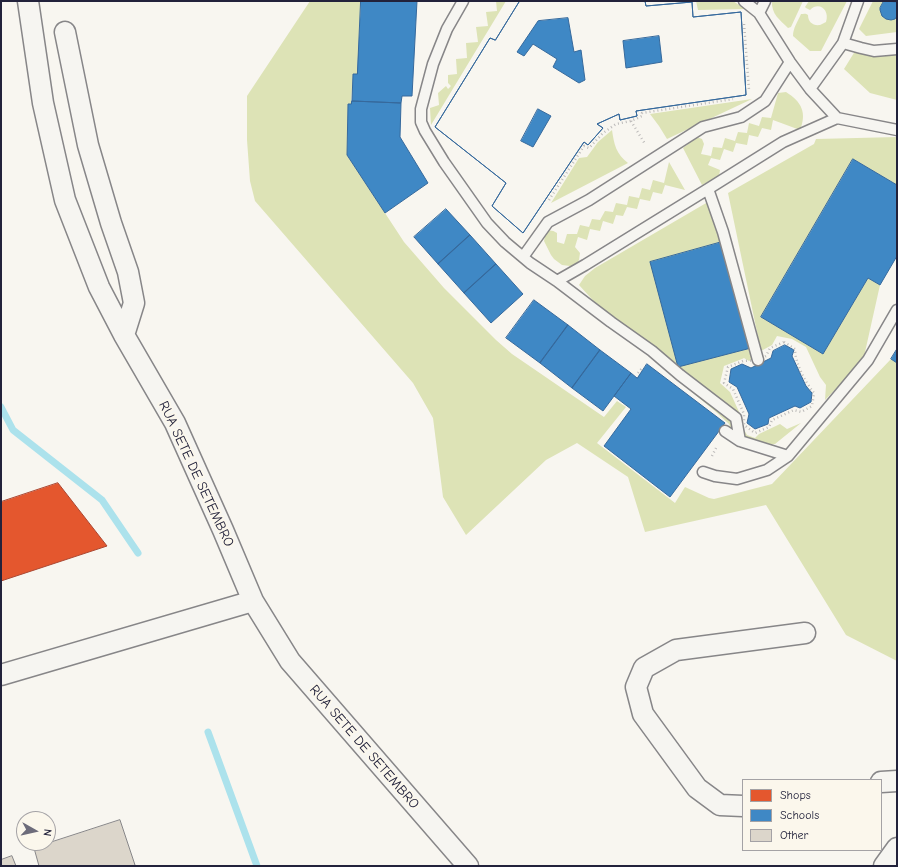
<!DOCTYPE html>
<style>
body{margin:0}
#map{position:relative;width:898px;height:867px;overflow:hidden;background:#f8f6f0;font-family:"Comic Neue",sans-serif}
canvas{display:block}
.frame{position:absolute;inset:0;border:2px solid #22223b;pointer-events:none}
.legend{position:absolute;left:742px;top:779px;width:140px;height:72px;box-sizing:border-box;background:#fbf7ec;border:1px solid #a4a2a5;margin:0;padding:5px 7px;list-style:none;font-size:12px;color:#22223b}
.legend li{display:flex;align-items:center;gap:8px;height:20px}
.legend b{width:20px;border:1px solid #a4a2a5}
.north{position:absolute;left:16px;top:811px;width:40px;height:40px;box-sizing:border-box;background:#fbf7ec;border:1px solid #a4a2a5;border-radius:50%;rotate:98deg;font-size:11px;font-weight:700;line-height:16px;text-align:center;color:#22223b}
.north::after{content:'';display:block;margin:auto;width:14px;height:18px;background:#6d6c7a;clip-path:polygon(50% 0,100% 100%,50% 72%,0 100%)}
</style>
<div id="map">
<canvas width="898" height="867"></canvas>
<div class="frame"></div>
<ul class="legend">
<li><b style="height:11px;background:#e4572e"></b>Shops</li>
<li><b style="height:11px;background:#3f88c5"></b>Schools</li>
<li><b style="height:11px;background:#dcd6cb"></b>Other</li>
</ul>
<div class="north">N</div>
</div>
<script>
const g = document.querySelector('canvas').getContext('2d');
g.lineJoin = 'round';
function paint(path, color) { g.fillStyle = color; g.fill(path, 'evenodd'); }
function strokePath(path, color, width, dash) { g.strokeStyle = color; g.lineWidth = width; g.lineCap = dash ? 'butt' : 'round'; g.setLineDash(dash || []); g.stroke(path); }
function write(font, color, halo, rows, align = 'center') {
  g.font = font + ' "Comic Neue",sans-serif'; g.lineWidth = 4; g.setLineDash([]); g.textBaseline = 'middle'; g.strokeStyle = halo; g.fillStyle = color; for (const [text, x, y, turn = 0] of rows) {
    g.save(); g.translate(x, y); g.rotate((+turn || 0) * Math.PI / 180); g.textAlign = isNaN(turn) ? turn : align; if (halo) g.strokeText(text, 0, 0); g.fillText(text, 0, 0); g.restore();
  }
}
paint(new Path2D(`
 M 310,1 L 361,1 L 357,74 L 353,74 L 351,104 L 348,104 L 347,155 L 404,242 L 444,288 L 496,340 L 512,354 L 604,417 L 617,401 L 626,407 L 597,443 L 675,503 L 685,487 L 709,498 L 714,499 L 772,484 L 891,359 L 897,363 L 897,661 L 846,635 L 766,505 L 645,532 L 628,477 L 577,443 L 546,460 L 466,535 L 443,497 L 433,418 L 413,383 L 255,201 L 250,181 L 247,140 L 247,96 Z
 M 496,1 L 506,1 L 431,125 L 430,108 L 439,105 L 438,93 L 446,86 L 448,89 L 451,86 L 448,83 L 448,75 L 457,74 L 456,59 L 467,58 L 466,43 L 478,42 L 476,27 L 488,26 L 486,12 L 497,11 Z
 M 696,1 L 733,1 L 745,9 L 698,10 Z
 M 772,1 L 803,1 L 791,27 L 788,28 C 780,20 771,14 772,1 Z
 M 809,1 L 847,1 L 821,51 L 810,51 L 793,36 C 793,28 798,21 801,14 C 803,14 806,13 808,15 C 808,22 813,26 820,25 L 826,22 C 830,10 819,1 810,10 L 806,8 L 805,7 Z
 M 873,1 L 897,1 L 897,32 L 866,36 L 859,29 Z
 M 857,48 L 897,52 L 897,100 L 870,93 L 844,69 Z
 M 786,92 C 802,102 807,113 800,130 L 773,120 L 771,130 L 762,128 L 758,137 L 749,135 L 747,145 L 736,143 L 733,152 L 724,149 L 720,160 L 711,158 L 708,165 L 720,170 L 719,176 L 702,185 L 683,148 L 697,137 L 702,139 L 704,144 L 701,154 L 711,156 L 713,147 L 722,148 L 725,138 L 735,141 L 738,132 L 747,133 L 749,123 L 759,126 L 762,117 L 771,118 L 778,93 Z
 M 752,99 L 667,139 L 659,126 L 650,114 Z
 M 612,130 C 614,144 616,154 628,163 L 551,203 L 579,158 L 587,157 L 598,142 Z
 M 897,137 L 897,185 L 853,159 L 761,317 L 823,354 L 868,278 L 880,285 L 863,361 L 825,400 L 826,385 L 820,377 L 806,347 L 792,339 L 777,336 L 772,345 L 761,351 L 728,193 L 814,144 L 816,139 Z
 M 669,162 L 685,190 L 665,185 L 662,194 L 653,192 L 650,201 L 640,199 L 637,209 L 627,207 L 623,216 L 616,215 L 613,224 L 603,221 L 600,231 L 590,229 L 587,240 L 578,237 L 575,247 L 580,253 L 579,260 L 577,264 L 574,266 L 570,266 L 562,265 L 554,259 L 551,255 L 544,241 L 546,231 C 550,230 553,230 557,233 L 557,242 L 564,244 L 567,234 L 577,234 L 580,225 L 589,227 L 592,219 L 600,220 L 605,211 L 613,212 L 616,203 L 627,205 L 629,196 L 639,198 L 642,188 L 650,190 L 653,180 L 664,183 Z
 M 713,199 L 753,359 L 749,361 L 744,358 L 742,359 L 724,366 L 720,383 L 730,392 L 740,414 L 742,426 L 747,435 L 755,438 L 759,434 L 780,424 L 787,429 L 801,423 L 775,444 L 762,446 L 735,440 L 729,424 L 715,411 L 688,389 L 620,330 L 579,285 L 585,276 L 595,268 Z`), '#dde3b6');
const shops = new Path2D(`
 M 58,483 L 107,546 L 1,581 L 1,502 Z`);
paint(shops, '#e4572e');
strokePath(shops, '#aa4732', 1);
const schools = new Path2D(`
 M 361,1 L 417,1 L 412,96 L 402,96 L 401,103 L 352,101 L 353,74 L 357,74 Z
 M 520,1 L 645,1 L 646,6 L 692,2 L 693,17 L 741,12 L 746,95 L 636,111 L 637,116 L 620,120 L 619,114 L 597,124 L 603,128 L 588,145 L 584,142 L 523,233 L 492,206 L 506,183 L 435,127 L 490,38 L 495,40 ZM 568,18 L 574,52 L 581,50 L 585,80 L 579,83 L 553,67 L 557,59 L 533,44 L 524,56 L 517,52 L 538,21 ZM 659,36 L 662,62 L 626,68 L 623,41 ZM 538,109 L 551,116 L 533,147 L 521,141 Z
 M 520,1 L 645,1 L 646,6 L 692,2 L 693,17 L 741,12 L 746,95 L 636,111 L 637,116 L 620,120 L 619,114 L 597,124 L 603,128 L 588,145 L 584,142 L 523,233 L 492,206 L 506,183 L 435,127 L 490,38 L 495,40 Z
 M 884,1 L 897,2 L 897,16 L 895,19 L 891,20 L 886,19 L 882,16 L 880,10 L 880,8 Z
 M 352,101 L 401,103 L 400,137 L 428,183 L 385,213 L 347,155 L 348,104 L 351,104 Z
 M 853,159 L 897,185 L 897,256 L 880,285 L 868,278 L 823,354 L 761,317 Z
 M 446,209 L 470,235 L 438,264 L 414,237 Z
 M 470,235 L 496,264 L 464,293 L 438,264 Z
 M 722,242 L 751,348 L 678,367 L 650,262 Z
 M 496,264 L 523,294 L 491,323 L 464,293 Z
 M 534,300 L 568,325 L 540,363 L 506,338 Z
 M 568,325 L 600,350 L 572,388 L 540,363 Z
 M 785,345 L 794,350 L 792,356 L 806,386 L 812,393 L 811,402 L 800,408 L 795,406 L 769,418 L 768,424 L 755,429 L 747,423 L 749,414 L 737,387 L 729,382 L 731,369 L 742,364 L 751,368 L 771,358 L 773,351 Z
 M 897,349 L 897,363 L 891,359 Z
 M 600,350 L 631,373 L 603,411 L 572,388 Z
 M 647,364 L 725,423 L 670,497 L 604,446 L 631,409 L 614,396 L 631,373 L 637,378 Z`);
paint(schools, '#3f88c5');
strokePath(schools, '#36699c', 1);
strokePath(new Path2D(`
 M 1,407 L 13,430 L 102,500 L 138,553
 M 208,732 L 257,866`), '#ace2ec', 7);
const building = new Path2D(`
 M 120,820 L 135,865 L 132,866 L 39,866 L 34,848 Z
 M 12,856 L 16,866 L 1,866 L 1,860 Z`);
paint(building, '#dcd6cb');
strokePath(building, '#878688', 1);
const service = new Path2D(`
 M 463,1 L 447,29 L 433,64 L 421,109 L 421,122 L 425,131 L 444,162 L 487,223 L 505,242 L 530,263 L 557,281
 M 744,1 L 759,13 L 765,1
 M 759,13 L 790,62 L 810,89
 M 843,43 L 858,1
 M 897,49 L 874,51 L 861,48 L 843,43 L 810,89 L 837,118 L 897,130
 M 708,189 L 585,265 L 557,281 L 611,322 L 652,351 L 680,375 L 736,418 L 740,441
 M 523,257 L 548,222 L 589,200 L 703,127 L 741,117 L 765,101 L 790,62
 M 758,360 L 723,232 L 708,189 L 783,142 L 837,118
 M 725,431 L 740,441 L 788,456
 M 703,472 L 715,476 L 737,479 L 767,470 L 788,456 L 868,360 L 897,310`);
const minor = new Path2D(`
 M 28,1 L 43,103 L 65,200 L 99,287 L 124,335 L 175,423 L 223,530 L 253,601 L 290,661 L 468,866
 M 65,32 L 88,145 L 111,223 L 128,272 L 134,303 L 124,335
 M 1,675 L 253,601
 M 881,782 L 897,781
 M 743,806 L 720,805 L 697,788 L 643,714 L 636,687 L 644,668 L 676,650 L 805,633
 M 884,866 L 897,848`);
strokePath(service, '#878688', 13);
strokePath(minor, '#878688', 23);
strokePath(new Path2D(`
 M 744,24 L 749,90
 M 631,121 L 645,144
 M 549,200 L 584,146 L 589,148 L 603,133 L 616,124 L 631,121 L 642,116 L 642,113 L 733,99
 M 784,342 L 795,349 C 795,363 805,382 814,393 L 812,406 L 801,412 L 794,410 L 772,420 L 769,427 L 755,433 L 744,425 L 744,414 L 733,389 L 724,383 L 728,367 L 743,361 L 758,360 L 766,356 L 770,348 Z
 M 638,373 L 643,367
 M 712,456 L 717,446`), '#bcbab9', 2.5, [1, 3]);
strokePath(service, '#f6f5f1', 10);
strokePath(minor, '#f6f5f1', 20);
write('14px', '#22223b', '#fbf7ec', [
 ["RUA SETE DE SETEMBRO",196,474,65],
 ["RUA SETE DE SETEMBRO",364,747,49]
]);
</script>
